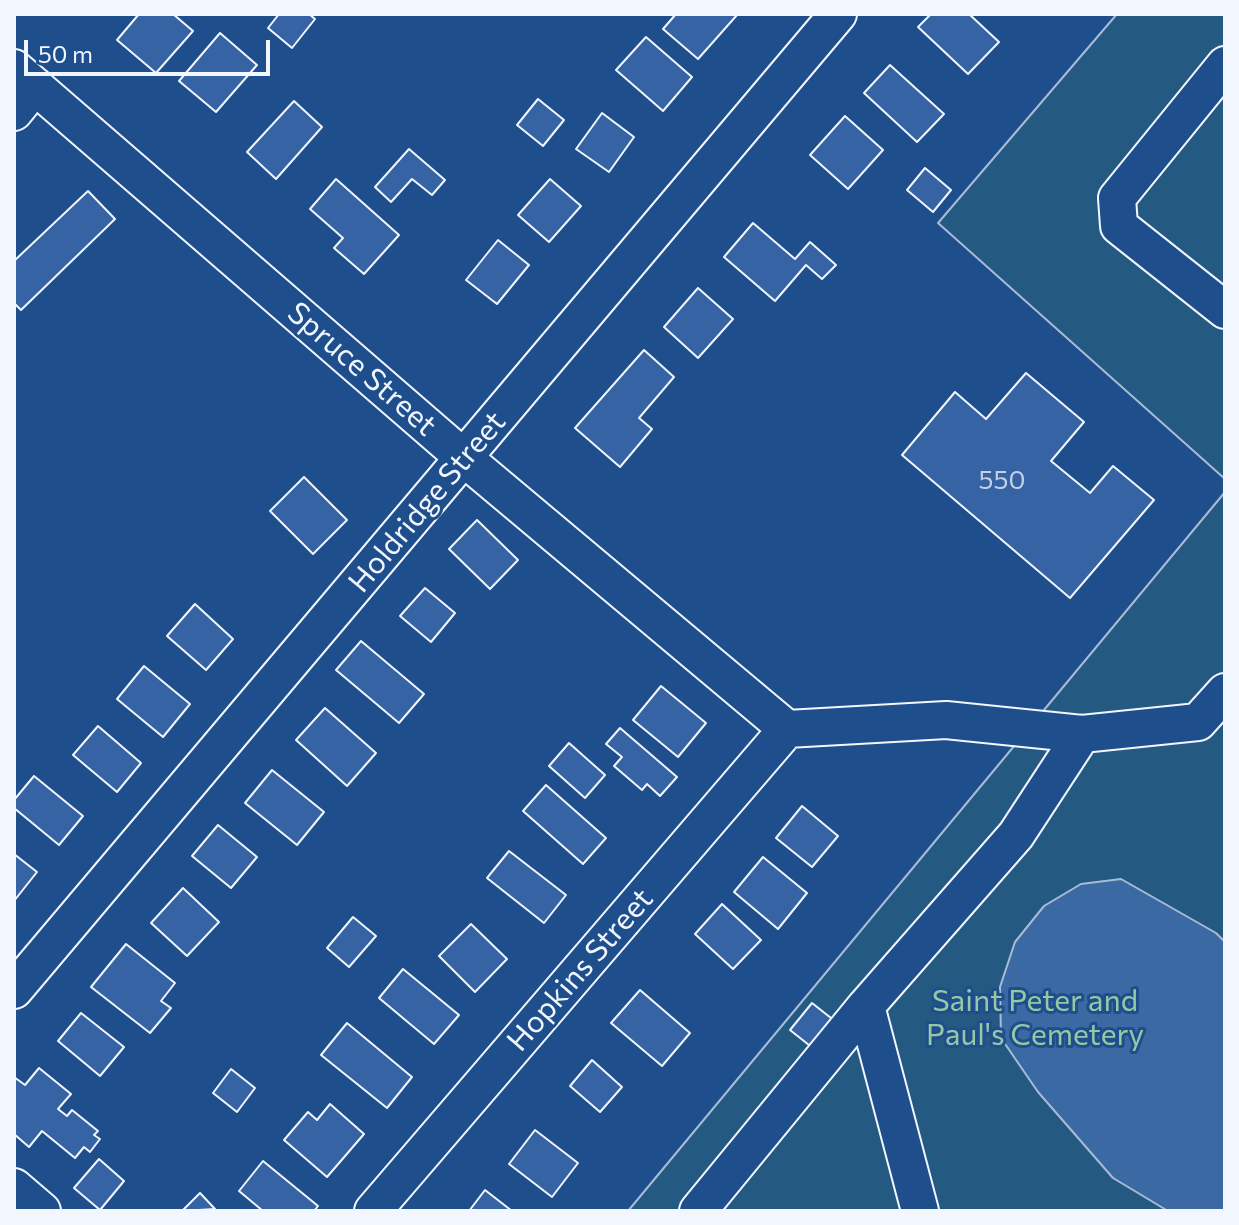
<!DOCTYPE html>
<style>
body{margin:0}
#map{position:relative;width:1239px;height:1225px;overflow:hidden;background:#1f4e8c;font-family:Commissioner,sans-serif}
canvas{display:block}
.frame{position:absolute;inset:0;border:16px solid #f2f6ff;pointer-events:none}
.scale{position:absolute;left:24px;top:40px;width:246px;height:36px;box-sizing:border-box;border:4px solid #f2f6ff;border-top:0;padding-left:10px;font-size:24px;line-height:28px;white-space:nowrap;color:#f2f6ff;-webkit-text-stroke:6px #1f4e8c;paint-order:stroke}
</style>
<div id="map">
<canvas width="1239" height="1225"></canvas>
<div class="frame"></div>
<div class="scale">50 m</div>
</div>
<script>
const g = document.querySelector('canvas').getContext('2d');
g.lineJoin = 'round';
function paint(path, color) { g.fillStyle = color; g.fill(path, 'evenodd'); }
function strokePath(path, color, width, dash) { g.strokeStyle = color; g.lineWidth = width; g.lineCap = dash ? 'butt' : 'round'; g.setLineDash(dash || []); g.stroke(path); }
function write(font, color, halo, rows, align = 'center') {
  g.font = font + ' Commissioner,sans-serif'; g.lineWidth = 6; g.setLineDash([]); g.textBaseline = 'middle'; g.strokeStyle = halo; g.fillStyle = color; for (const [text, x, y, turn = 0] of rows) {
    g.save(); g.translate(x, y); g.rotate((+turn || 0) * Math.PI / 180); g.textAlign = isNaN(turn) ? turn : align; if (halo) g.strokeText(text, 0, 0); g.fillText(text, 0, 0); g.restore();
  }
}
const green = new Path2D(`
 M 1117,14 L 1225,14 L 1225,479 L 938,223 Z
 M 1225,492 L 1225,1211 L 628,1211 Z`);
paint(green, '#245a82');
strokePath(green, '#a8bbd7', 2);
const water = new Path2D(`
 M 1121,879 L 1216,933 L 1225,942 L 1225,1211 L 1168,1211 L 1113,1178 L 1038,1092 L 1001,1038 L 1000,987 L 1015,942 L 1044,906 L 1081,884 Z`);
paint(water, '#3b69a3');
strokePath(water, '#a8bbd7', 2);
const building = new Path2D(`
 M 139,14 L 173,14 L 193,31 L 156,73 L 117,40 Z
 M 279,14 L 309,14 L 315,19 L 292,48 L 268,28 Z
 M 676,14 L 735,14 L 737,15 L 698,59 L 663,29 Z
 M 931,14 L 969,14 L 999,42 L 968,74 L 918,27 Z
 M 220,33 L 257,65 L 216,112 L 179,81 Z
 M 646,37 L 692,77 L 663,111 L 616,70 Z
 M 890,65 L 944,114 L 917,142 L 864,93 Z
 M 538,99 L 564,120 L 543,146 L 517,125 Z
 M 294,101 L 322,127 L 276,179 L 247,152 Z
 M 602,113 L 634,137 L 609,172 L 576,149 Z
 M 845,116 L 883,150 L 848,189 L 810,155 Z
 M 409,149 L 445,180 L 432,195 L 412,179 L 391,202 L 375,187 Z
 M 925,168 L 951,190 L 933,212 L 907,190 Z
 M 336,179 L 399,235 L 364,274 L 334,248 L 343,238 L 310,209 Z
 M 550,179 L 581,206 L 549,242 L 518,215 Z
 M 88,191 L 115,219 L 21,310 L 14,303 L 14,261 Z
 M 753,223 L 795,259 L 810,242 L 836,265 L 822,279 L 806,265 L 775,301 L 724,257 Z
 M 498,240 L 529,265 L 497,304 L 466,280 Z
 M 698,288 L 733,319 L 698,358 L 664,327 Z
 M 644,350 L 674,377 L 639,418 L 652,429 L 620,467 L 575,428 Z
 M 1026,373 L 1084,422 L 1051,461 L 1090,493 L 1113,466 L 1154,500 L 1070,598 L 902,455 L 955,392 L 986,419 Z
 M 304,477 L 347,520 L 313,554 L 270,511 Z
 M 477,520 L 518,560 L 490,589 L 449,549 Z
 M 425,588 L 455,613 L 431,642 L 400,616 Z
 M 195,604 L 233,639 L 206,670 L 167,636 Z
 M 361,641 L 424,694 L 399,723 L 336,670 Z
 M 144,666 L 190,704 L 163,737 L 117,699 Z
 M 661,686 L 706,723 L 678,757 L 633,720 Z
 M 325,708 L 376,753 L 347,786 L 296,740 Z
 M 98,726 L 141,763 L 117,792 L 73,755 Z
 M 620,728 L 677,777 L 660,796 L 647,784 L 642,790 L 614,766 L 622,757 L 606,744 Z
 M 569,743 L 605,775 L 585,798 L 549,766 Z
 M 272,770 L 324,812 L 297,845 L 245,803 Z
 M 34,776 L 83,816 L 59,845 L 14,808 L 14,800 Z
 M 546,785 L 606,838 L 583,864 L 523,811 Z
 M 802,806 L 838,836 L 812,867 L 776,838 Z
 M 218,825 L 257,857 L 231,888 L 192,856 Z
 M 509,851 L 566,895 L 544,923 L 487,878 Z
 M 14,854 L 37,872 L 14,901 Z
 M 763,857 L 807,893 L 778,929 L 734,892 Z
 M 183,888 L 219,922 L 187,956 L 151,923 Z
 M 722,904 L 761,940 L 733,969 L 695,934 Z
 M 353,917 L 376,936 L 349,967 L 327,948 Z
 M 471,924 L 507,959 L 475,992 L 439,956 Z
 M 126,944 L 175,983 L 161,1001 L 171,1008 L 150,1033 L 91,987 Z
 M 403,969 L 459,1015 L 434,1044 L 379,998 Z
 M 640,990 L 690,1033 L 662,1066 L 611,1023 Z
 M 812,1003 L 836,1022 L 814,1049 L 790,1030 Z
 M 81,1013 L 124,1047 L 100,1076 L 58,1041 Z
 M 347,1023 L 412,1077 L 387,1108 L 321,1055 Z
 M 592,1060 L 622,1087 L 600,1112 L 570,1086 Z
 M 39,1068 L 71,1094 L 58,1109 L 67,1116 L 72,1110 L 98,1131 L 94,1135 L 100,1139 L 90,1152 L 84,1147 L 75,1158 L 42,1131 L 29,1147 L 14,1134 L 14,1077 L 25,1085 Z
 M 231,1069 L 255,1088 L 237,1112 L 213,1093 Z
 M 330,1104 L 364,1134 L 327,1177 L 284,1140 L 308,1112 L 317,1120 Z
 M 535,1130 L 578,1163 L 552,1197 L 509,1164 Z
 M 99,1159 L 124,1181 L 100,1210 L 74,1188 Z
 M 263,1161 L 318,1206 L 314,1211 L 263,1211 L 239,1191 Z
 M 485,1190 L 512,1211 L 469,1211 Z
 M 200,1193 L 215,1209 L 182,1211 Z`);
paint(building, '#3563a3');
strokePath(building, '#f2f6ff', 2);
const minor = new Path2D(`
 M 1225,65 L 1117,198 L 1119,226 L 1225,310
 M 14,68 L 464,458 L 787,729
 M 14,112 L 35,86
 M 787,729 L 946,720 L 1082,734 L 1198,722 L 1225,692
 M 14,990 L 838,14
 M 866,1006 L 1016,835 L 1082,734
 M 14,1187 L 42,1211
 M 373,1211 L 787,729
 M 698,1211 L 866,1006 L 920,1211`);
strokePath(minor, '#f2f6ff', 40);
strokePath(minor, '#1f4e8c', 36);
write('26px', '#c3d1e8', null, [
 ["550",1002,480]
]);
write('30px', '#f2f6ff', '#1f4e8c', [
 ["Spruce Street",362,369,41],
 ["Holdridge Street",427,502,-50],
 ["Hopkins Street",580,970,-49]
]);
write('30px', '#97c8a6', '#1f4e8c', [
 ["Saint Peter and",1035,1001],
 ["Paul's Cemetery",1035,1035]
]);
</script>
